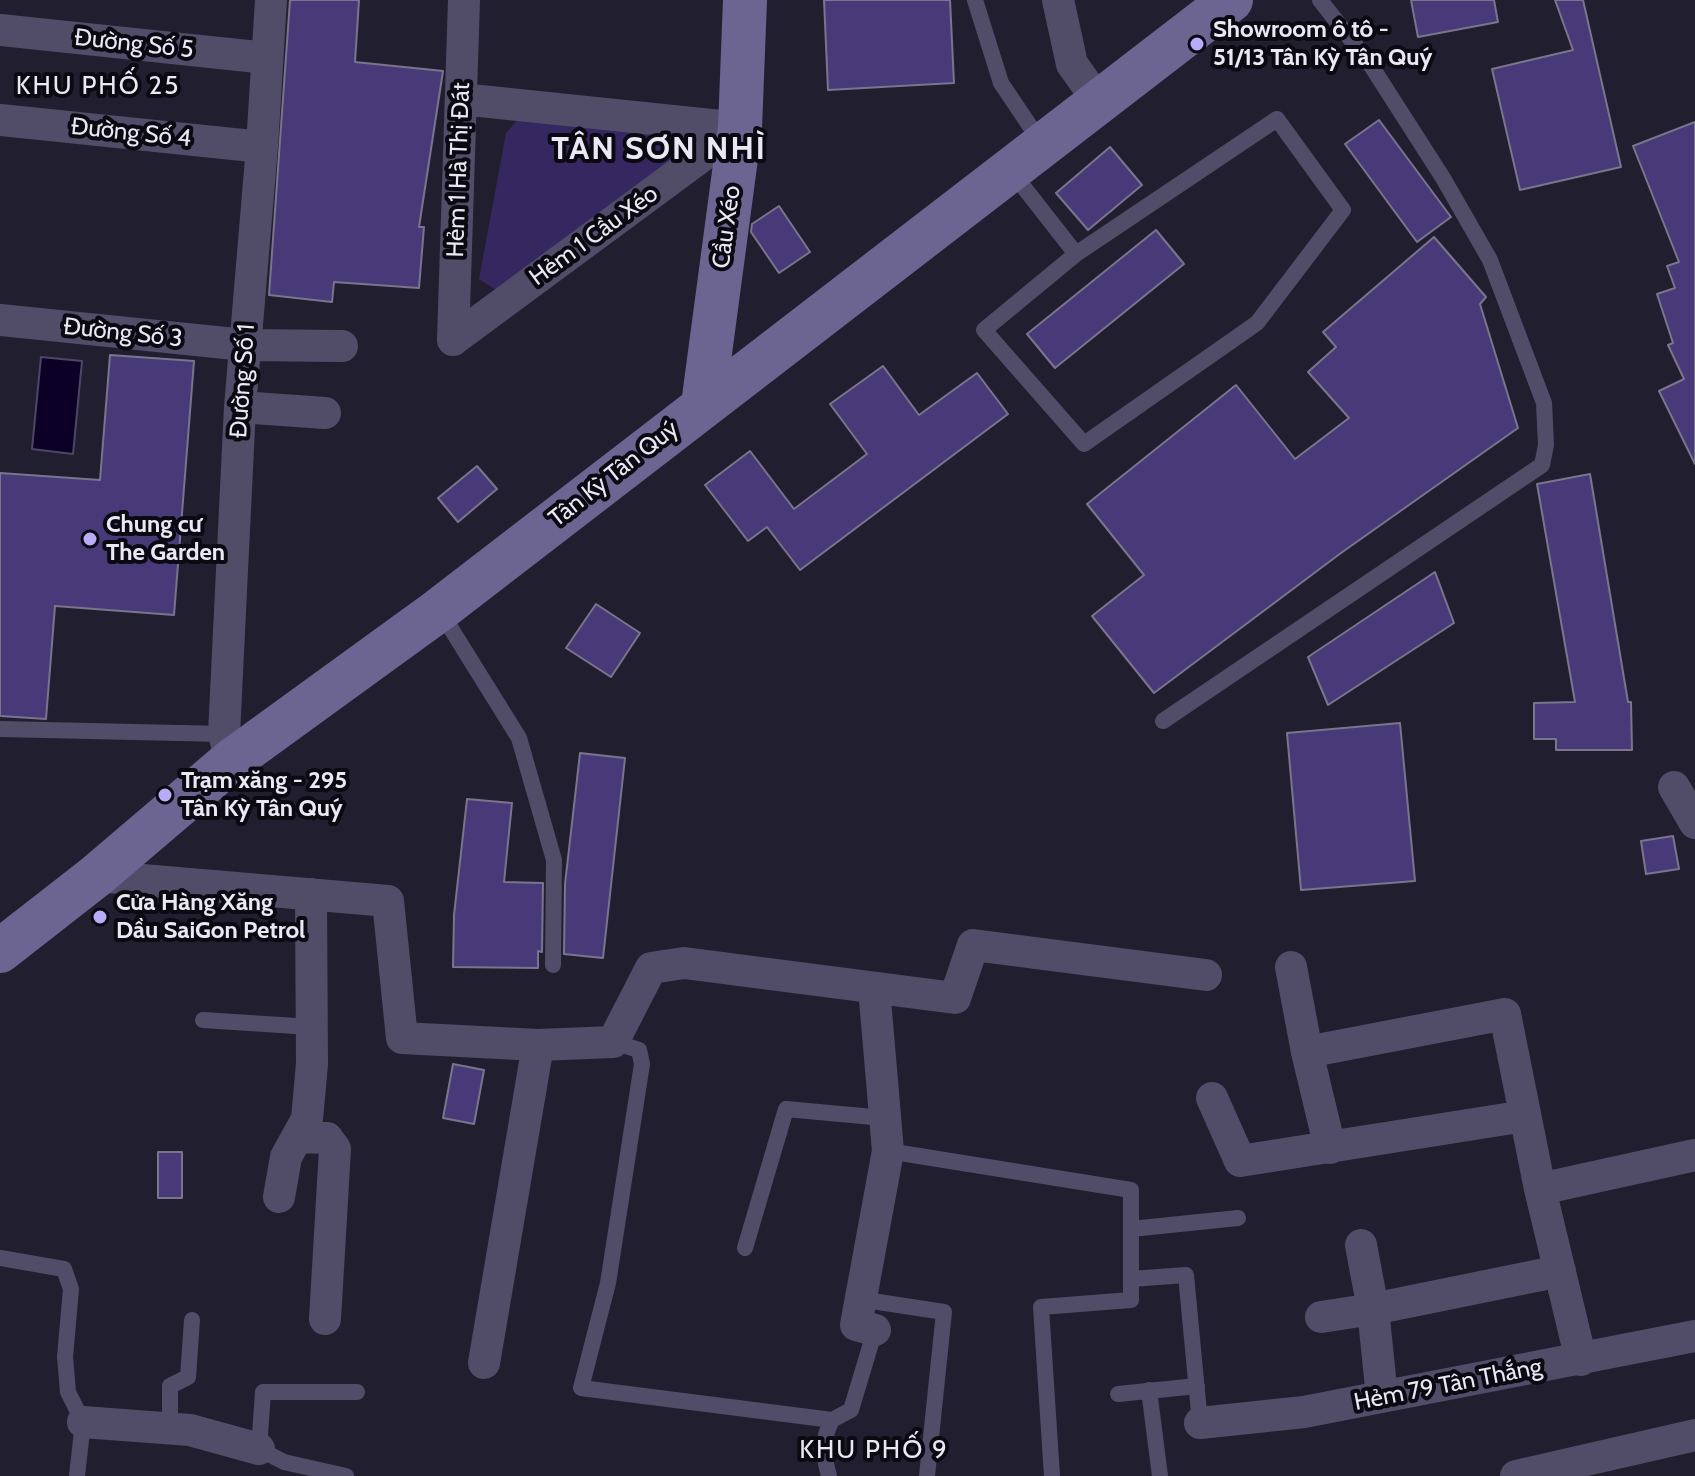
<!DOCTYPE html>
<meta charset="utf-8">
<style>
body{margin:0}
canvas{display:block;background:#211e30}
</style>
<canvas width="1695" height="1476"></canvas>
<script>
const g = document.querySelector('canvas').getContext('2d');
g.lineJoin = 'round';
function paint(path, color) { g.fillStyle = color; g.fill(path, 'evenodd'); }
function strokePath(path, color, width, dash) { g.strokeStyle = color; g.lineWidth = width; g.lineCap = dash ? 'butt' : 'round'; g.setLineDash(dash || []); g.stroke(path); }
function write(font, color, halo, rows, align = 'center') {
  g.font = font + ' Cabin,sans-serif'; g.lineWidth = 8; g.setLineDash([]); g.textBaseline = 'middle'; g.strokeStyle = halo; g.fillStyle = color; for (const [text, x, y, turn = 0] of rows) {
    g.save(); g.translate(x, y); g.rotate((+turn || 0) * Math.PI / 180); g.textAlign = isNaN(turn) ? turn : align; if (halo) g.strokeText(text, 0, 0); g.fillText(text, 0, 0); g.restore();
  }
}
paint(new Path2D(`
 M 525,111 L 683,139 L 687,154 L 496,290 L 479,279 L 506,133 Z`), '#35275f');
const water = new Path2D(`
 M 41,357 L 82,361 L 73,454 L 32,449 Z`);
paint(water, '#0c0027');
strokePath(water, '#4f4665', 2);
const building = new Path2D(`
 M 290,0 L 359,0 L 355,62 L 443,71 L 419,227 L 424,227 L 419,288 L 334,282 L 332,302 L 269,295 Z
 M 824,0 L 950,0 L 954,83 L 828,90 Z
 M 1411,0 L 1494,0 L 1498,22 L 1418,37 Z
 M 1555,0 L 1583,0 L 1621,167 L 1520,190 L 1492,69 L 1573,50 Z
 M 1379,120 L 1451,217 L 1417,242 L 1345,144 Z
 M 1695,122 L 1695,464 L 1659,391 L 1684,379 L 1668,345 L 1673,343 L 1657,294 L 1675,288 L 1667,266 L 1679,262 L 1633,146 Z
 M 1110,147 L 1142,185 L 1088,230 L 1056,193 Z
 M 779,206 L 810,252 L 779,273 L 751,232 L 752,224 Z
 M 1156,230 L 1184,264 L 1055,368 L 1027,334 Z
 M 1434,237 L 1486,297 L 1480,304 L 1518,428 L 1341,553 L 1154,693 L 1092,616 L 1144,575 L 1087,504 L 1236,385 L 1295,459 L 1349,418 L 1308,372 L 1336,347 L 1323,332 Z
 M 110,355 L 194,361 L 174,615 L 55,606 L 46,719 L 0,716 L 0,473 L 100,480 Z
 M 883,366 L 919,415 L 977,373 L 1008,414 L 800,570 L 767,527 L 748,541 L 705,485 L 750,451 L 794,509 L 867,454 L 830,404 Z
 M 477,466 L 497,489 L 458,522 L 438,498 Z
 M 1590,474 L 1628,702 L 1631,702 L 1632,750 L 1556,750 L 1556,739 L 1534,739 L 1534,703 L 1575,702 L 1537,484 Z
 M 1435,572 L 1454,623 L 1328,705 L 1308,657 Z
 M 596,604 L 640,633 L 611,677 L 566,648 Z
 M 1400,723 L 1415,881 L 1301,890 L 1287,733 Z
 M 580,753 L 625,758 L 603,958 L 564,954 L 565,884 Z
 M 467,799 L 512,803 L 504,882 L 543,883 L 542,952 L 538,951 L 538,968 L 453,967 L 454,915 Z
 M 1673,836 L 1679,869 L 1646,874 L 1641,841 Z
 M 453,1064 L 484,1070 L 474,1124 L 443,1118 Z
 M 158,1152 L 182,1152 L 182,1198 L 158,1198 Z`);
paint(building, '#483a79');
strokePath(building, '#78758c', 2);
strokePath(new Path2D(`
 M 975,0 L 1001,83 L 1042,144
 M 1011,171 L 1076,254 L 984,330 L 1084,444 L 1257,323 L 1343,210 L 1277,119 L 1076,254
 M 440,611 L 519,738 L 554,860 L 553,965
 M 1163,721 L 1542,465 L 1546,445 L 1544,403 L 1490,260 L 1443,178 L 1370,64 L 1320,0
 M 0,729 L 224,734
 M 203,1020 L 311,1027
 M 613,1042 L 639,1050 L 642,1064 L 608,1283 L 581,1388 L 832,1420
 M 888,1151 L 1131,1190 L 1131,1300 L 1041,1307 L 1052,1476
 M 1131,1229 L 1238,1218
 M 745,1248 L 786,1109 L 884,1118
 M 0,1258 L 64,1269 L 71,1289 L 65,1357 L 68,1392 L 83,1422 L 77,1476
 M 1131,1279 L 1186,1275 L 1200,1423
 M 859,1299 L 944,1312 L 927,1476
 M 1149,1390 L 1160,1476
 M 1118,1394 L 1197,1386
 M 832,1420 L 851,1410 L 875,1330
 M 170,1428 L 170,1386 L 188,1377 L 192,1320
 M 346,1476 L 284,1462 L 259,1449 L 263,1392 L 357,1392
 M 829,1476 C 823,1454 821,1441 832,1420`), '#514d69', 16);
strokePath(new Path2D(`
 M 1058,0 L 1072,64 L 1099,102
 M 0,30 L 267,58
 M 461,99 L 740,128
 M 0,120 L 262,147
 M 0,320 L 245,345 L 342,346
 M 453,340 L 740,128
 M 453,340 L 464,0
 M 240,407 L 325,413
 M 231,761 L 224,734 L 240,407 L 262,147 L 271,0
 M 1674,787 L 1695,823
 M 96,876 L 388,901 L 402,1038 L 538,1045 L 613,1042 L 651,968 L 684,963 L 955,998 L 973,945 L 1206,975
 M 1291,967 L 1307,1052 L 1330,1148
 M 874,988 L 888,1151 L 856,1325 L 875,1330
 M 1307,1052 L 1505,1014 L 1540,1189 L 1581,1360
 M 1212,1098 L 1240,1161 L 1525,1116
 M 299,1137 L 327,1138 L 335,1149 L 325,1319
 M 1540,1189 L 1695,1155
 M 279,1197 L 286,1157 L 307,1119 L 312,1064 L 311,894
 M 1361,1245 L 1373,1309 L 1382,1397
 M 1321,1317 L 1373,1309 L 1560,1271
 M 484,1363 L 538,1045
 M 83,1422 L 190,1430 L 259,1449
 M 1200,1423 L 1304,1412 L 1695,1336
 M 1516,1476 L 1695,1435`), '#514d69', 32);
strokePath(new Path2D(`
 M 703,405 L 740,128 L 745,0
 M 0,951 L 96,876 L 231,761 L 439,610 L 1231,0`), '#6c6592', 44);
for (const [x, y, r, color] of [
 [1197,44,8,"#b8abf7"],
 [90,539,8,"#b8abf7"],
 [165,795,8,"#b8abf7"],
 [100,917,8,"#b8abf7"]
]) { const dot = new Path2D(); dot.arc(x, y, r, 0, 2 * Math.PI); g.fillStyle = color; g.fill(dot); strokePath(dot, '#0b0911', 3); }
write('bold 24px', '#eae8f5', '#0b0911', [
 ["Showroom ô tô -",1213,30],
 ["51/13 Tân Kỳ Tân Quý",1213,58],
 ["Chung cư",106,525],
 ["The Garden",106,553],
 ["Trạm xăng - 295",181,781],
 ["Tân Kỳ Tân Quý",181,809],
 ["Cửa Hàng Xăng",116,903],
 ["Dầu SaiGon Petrol",116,931]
], 'left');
write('24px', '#eae8f5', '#0b0911', [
 ["Đường Số 5",134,44,6],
 ["Đường Số 4",131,133,6],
 ["Hẻm 1 Hà Thị Đát",459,170,-88],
 ["Cầu Xéo",727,227,-82],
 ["Hẻm 1 Cầu Xéo",594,236,-36],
 ["Đường Số 3",123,333,6],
 ["Đường Số 1",243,381,-86],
 ["Tân Kỳ Tân Quý",614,474,-38],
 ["Hẻm 79 Tân Thắng",1448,1385,-11]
]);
g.letterSpacing = '2px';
write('26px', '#eae8f5', '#0b0911', [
 ["KHU PHỐ 25",98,86],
 ["KHU PHỐ 9",874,1450]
]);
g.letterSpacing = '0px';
g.letterSpacing = '2px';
write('bold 32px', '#eae8f5', '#0b0911', [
 ["TÂN SƠN NHÌ",659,150]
]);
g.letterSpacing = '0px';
</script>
